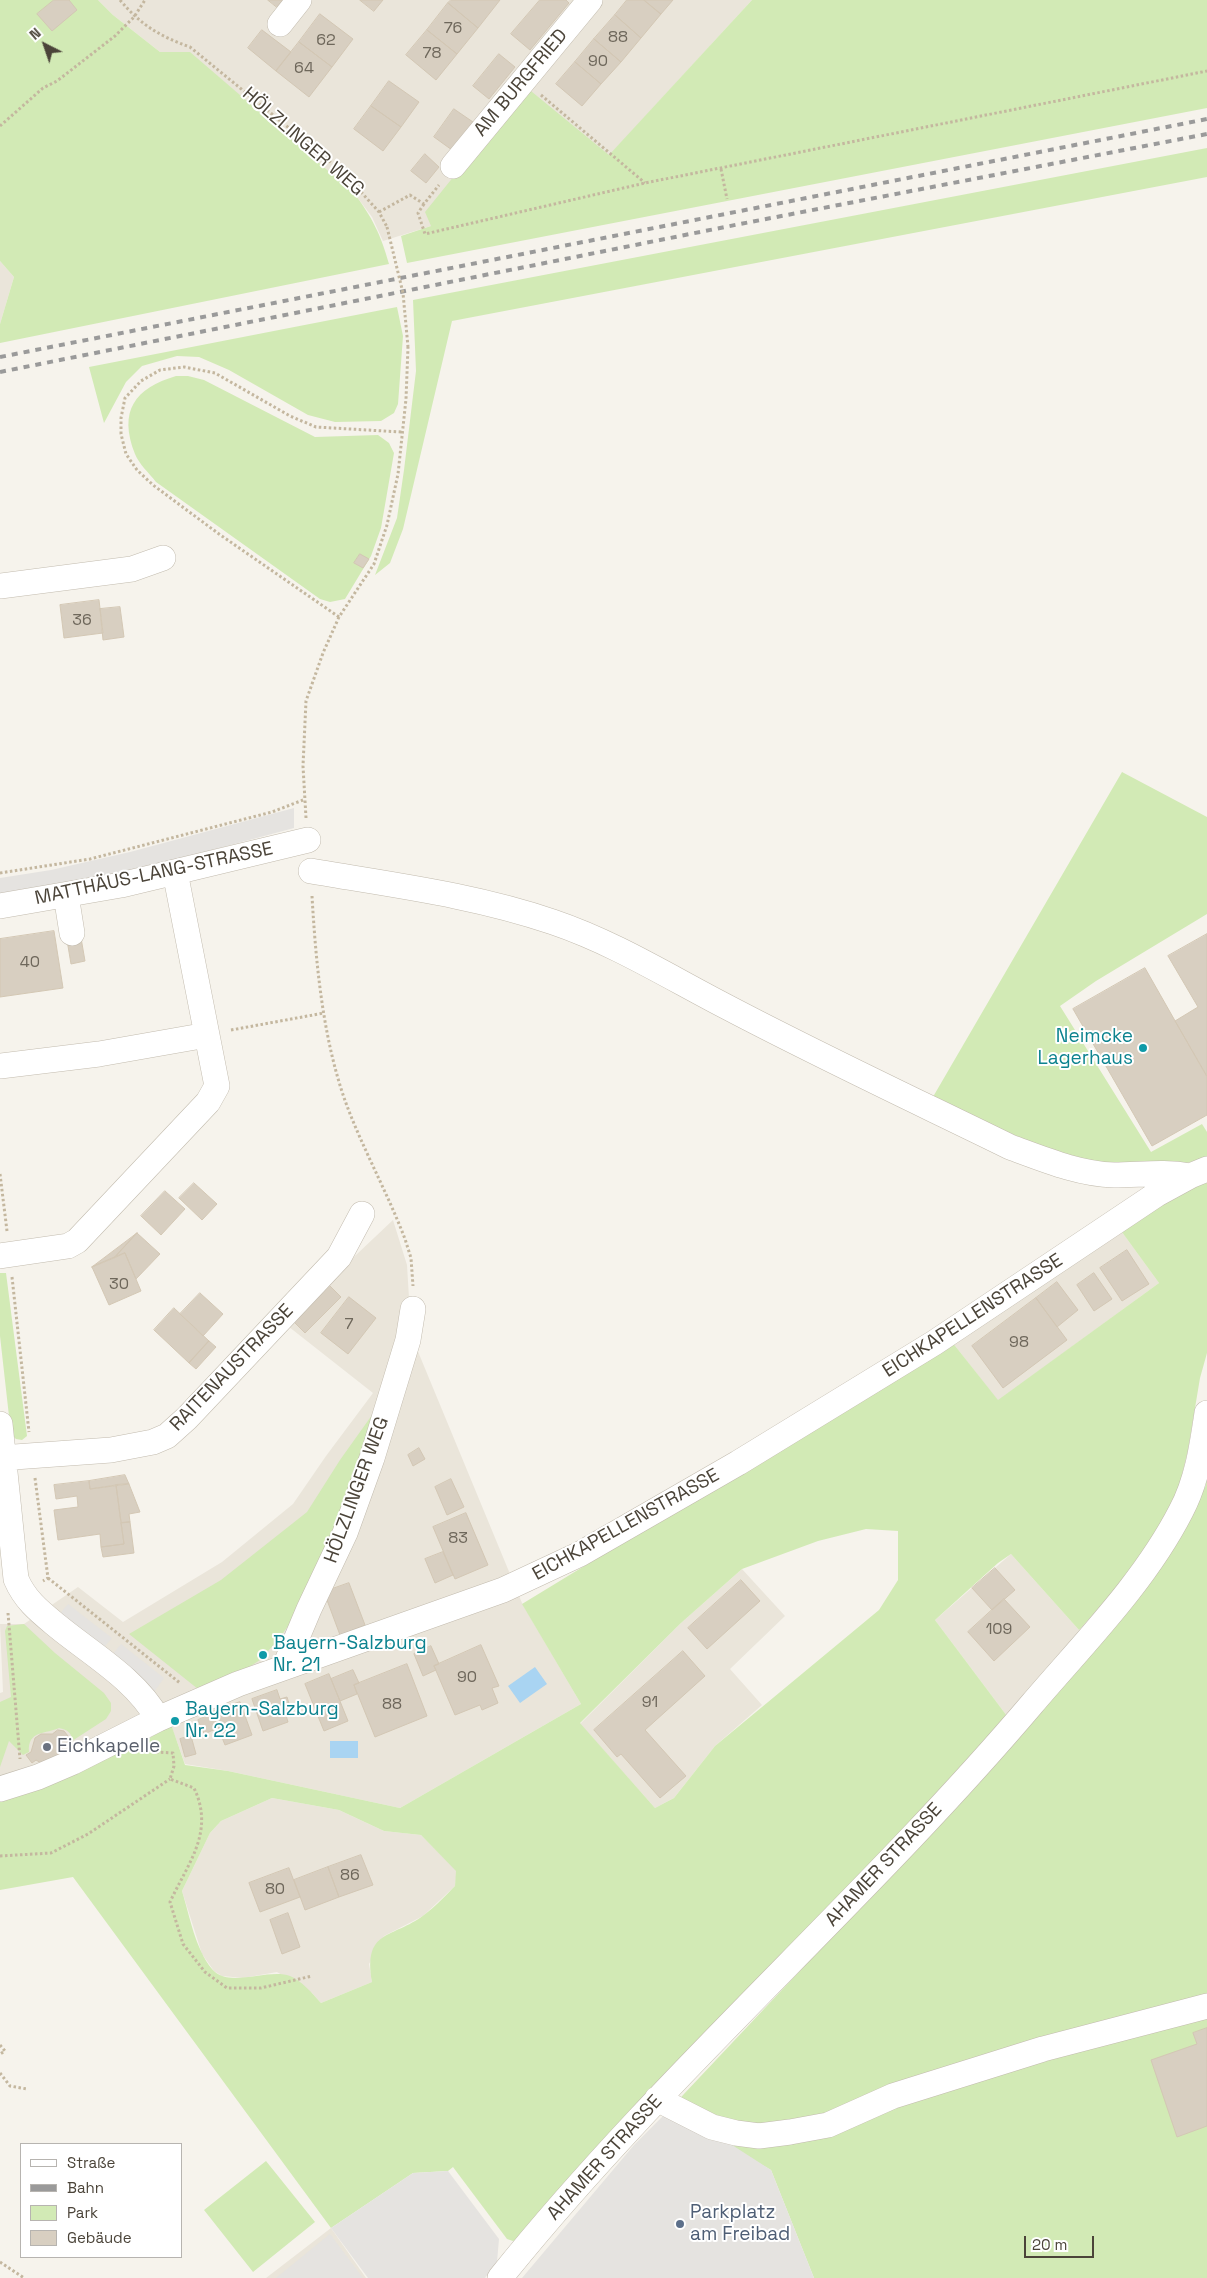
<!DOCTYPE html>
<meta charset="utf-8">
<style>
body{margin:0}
#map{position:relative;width:1207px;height:2278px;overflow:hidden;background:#f6f3ec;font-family:"Space Grotesk",sans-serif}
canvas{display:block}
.legend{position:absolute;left:20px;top:2143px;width:162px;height:115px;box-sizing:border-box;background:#fff;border:1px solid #b7b4b0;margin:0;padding:6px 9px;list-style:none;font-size:15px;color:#4b4439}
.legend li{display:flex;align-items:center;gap:10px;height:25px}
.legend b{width:25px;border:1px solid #b7b4b0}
.north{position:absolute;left:20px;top:20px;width:50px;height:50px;-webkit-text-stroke:4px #fff;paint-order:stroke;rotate:319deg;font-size:14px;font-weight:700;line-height:20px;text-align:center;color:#4b4439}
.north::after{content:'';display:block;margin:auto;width:18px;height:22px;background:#4b4439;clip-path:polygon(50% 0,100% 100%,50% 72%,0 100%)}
.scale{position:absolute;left:1024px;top:2236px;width:70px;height:22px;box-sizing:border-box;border:2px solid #4b4439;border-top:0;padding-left:6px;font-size:15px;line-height:18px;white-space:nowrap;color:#4b4439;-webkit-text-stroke:4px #fff;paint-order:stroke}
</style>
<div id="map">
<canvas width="1207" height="2278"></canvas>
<ul class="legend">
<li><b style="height:6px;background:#fff"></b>Straße</li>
<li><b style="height:6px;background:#9a9a9a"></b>Bahn</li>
<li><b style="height:14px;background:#d2eab5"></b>Park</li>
<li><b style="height:14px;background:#d8cfc1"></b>Gebäude</li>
</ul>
<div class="north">N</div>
<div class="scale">20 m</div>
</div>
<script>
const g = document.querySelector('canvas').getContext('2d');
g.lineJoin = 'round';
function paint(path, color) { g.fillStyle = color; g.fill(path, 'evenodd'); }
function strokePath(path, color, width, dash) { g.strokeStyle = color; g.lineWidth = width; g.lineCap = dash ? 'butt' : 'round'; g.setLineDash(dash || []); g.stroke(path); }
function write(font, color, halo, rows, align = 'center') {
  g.font = font + ' "Space Grotesk",sans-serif'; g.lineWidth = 4; g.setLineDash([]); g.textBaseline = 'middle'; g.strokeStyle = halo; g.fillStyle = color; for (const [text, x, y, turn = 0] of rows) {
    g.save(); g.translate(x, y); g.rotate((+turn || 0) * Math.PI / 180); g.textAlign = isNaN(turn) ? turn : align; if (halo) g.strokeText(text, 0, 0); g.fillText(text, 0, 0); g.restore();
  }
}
paint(new Path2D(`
 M 98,0 L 752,0 L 609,156 L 431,226 L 383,241 L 372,217 L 354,193 L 190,53 L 160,52 L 113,15 Z
 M 0,261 L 14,277 L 0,324 Z
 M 393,1220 L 407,1265 L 409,1298 L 407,1325 L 522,1603 L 581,1704 L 400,1808 L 228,1771 L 185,1764 L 171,1725 L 148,1739 L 22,1793 L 0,1799 L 0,1693 L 3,1692 L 0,1624 L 24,1624 L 78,1587 L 123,1622 L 222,1562 L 293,1504 L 326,1456 L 373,1393 L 284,1323 Z
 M 1119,1228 L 1159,1283 L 998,1401 L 952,1342 Z
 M 1011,1554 L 1079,1630 L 1007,1716 L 935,1620 Z
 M 742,1569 L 785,1616 L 730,1669 L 762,1705 L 715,1746 L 674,1798 L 655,1808 L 580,1724 L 681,1623 Z
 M 272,1798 L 339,1810 L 384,1831 L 421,1835 L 457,1871 L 455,1886 L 423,1916 L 384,1936 L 369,1964 L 372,1982 L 321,2003 L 312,1993 L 277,1972 L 243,1978 L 222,1976 L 214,1971 L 202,1954 L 182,1891 L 210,1833 L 221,1821 Z
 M 331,2228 L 366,2278 L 266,2278 Z`), '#eae5da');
paint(new Path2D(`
 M 0,0 L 98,0 L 113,15 L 160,52 L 190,52 L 354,193 C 372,217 381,235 389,264 L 0,343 L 0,324 L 14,277 L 0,261 Z
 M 752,0 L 1207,0 L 1207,108 L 407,263 L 401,236 L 431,226 L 425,212 L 526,87 L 609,155 Z
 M 1207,148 L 1207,177 L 452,321 L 403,529 L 390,563 L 375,575 L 397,518 L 404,470 L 416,371 L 413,300 Z
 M 397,307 L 403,336 L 398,404 L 394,413 L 381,421 L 335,422 L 308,415 L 229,370 L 199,357 L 177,356 L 142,366 L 126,382 L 104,423 L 89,367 Z
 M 176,376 L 188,376 L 204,380 L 315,437 L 378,435 L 389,443 L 394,453 L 381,528 L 371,556 L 345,599 L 330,602 L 320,599 L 156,482 C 149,473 139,464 135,454 C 118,411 135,388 176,376 Z
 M 1122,772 L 1207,817 L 1207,914 L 1096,981 L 1060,1006 L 1151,1152 L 1202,1124 L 1207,1132 L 1207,1158 L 1174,1166 L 1082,1165 L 930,1102 Z
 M 1207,1176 L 1207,1353 L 1200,1378 L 1188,1450 L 1177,1496 L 1132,1571 L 1079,1630 L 1011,1554 L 998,1563 L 935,1620 L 1007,1716 L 891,1844 L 519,2239 L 513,2241 L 507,2239 L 453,2167 L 448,2171 L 413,2173 L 331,2228 L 73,1877 L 0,1890 L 0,1799 L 22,1793 L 148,1739 L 171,1724 L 185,1765 L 228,1771 L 400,1808 L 581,1704 L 522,1604 L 952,1342 L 998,1400 L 1159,1283 L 1119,1228 ZM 866,1529 L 898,1531 L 898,1580 L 879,1610 L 715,1746 L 674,1798 L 655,1808 L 580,1723 L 681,1623 L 742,1569 L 818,1541 ZM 272,1798 L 339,1810 L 384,1831 L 421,1835 L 456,1871 L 455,1886 C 445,1896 435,1907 424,1915 C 392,1939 363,1929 372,1982 L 321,2003 C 313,1994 301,1980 290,1976 C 268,1968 228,1989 212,1969 C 195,1948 190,1917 182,1891 L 210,1833 L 221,1821 Z
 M 0,1273 L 6,1273 L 27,1436 L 22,1440 L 16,1439 L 11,1434 L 0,1336 Z
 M 387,1394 L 349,1509 L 301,1608 L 278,1640 L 260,1660 L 240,1673 L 198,1689 L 129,1634 L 221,1580 L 307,1512 L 340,1460 Z
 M 1207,1468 L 1207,2278 L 814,2278 L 771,2170 L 667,2112 L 877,1889 L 1189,1519 L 1206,1485 Z
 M 24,1624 L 55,1653 L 104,1693 L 111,1703 L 111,1711 L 106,1719 L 72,1741 C 72,1732 67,1730 59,1728 C 47,1734 27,1730 29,1752 L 23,1755 L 9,1741 L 0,1767 L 0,1702 L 11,1697 L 5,1631 L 7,1626 Z
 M 266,2161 L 315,2222 L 253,2272 L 204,2210 Z`), '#d2eab5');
paint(new Path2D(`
 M 294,808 L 294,828 L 145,868 L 0,899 L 0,878 L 51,870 L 130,852 Z
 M 68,1604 L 112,1638 L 101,1651 L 57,1617 Z
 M 121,1644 L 164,1678 L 154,1692 L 110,1658 Z
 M 667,2112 L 718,2136 L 771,2170 L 814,2278 L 522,2278 L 634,2145 Z
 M 448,2171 L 499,2239 L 497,2262 L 485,2278 L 368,2278 L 331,2228 L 413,2173 Z
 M 330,2234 L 363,2278 L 276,2278 Z`), '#e5e3e0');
paint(new Path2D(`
 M 535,1667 L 547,1684 L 520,1703 L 508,1686 Z
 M 330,1741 L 358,1741 L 358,1758 L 330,1758 Z`), '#a9d4f2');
const building = new Path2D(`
 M 54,0 L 69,0 L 77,10 L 52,31 L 37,14 Z
 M 268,0 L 283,0 L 277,7 Z
 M 360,0 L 383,0 L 374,11 Z
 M 451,0 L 500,0 L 478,28 L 448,3 Z
 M 540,0 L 566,0 L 569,3 L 530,50 L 511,34 Z
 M 627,0 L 644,0 L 661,14 L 641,38 L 615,15 Z
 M 644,0 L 673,0 L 661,14 Z
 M 448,3 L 478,28 L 457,54 L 427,30 Z
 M 320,14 L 353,39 L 332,67 L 299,42 Z
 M 615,15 L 641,38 L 621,62 L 594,39 Z
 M 262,30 L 291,52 L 276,71 L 248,48 Z
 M 427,30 L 457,54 L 436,80 L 406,55 Z
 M 594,39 L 621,62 L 601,84 L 575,62 Z
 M 299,42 L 332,67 L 309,97 L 276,71 Z
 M 499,54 L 515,67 L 489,99 L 473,86 Z
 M 575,62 L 601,84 L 582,106 L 556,84 Z
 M 389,81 L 419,102 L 401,127 L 371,106 Z
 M 371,106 L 401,127 L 383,151 L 354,129 Z
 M 454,109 L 473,122 L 452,150 L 434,137 Z
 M 425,154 L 439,167 L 426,183 L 411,171 Z
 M 360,554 L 369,559 L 363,568 L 354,563 Z
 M 99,600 L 103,633 L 64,638 L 60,605 Z
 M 120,607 L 124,637 L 103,640 L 100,609 Z
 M 54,931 L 63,988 L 0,997 L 0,939 Z
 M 80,932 L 85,961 L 71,964 L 66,934 Z
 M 1207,934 L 1207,1076 L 1175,1021 L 1198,1007 L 1168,956 Z
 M 1145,968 L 1207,1077 L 1207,1115 L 1152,1146 L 1073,1009 Z
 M 194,1183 L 217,1204 L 202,1220 L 179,1198 Z
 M 165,1191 L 185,1209 L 161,1235 L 141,1216 Z
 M 137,1233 L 114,1258 L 92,1267 Z
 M 137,1233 L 160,1254 L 136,1279 L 125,1253 L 114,1258 Z
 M 1127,1250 L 1149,1284 L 1122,1301 L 1100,1268 Z
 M 125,1253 L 141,1291 L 109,1305 L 92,1267 Z
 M 1094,1273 L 1112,1299 L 1094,1311 L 1077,1285 Z
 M 1057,1282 L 1078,1310 L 1057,1327 L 1036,1298 Z
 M 330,1286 L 341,1297 L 305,1333 L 293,1321 Z
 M 200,1293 L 223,1314 L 203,1336 L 180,1314 Z
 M 349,1297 L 376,1318 L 348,1354 L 321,1333 Z
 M 1036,1298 L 1067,1340 L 1003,1388 L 972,1346 Z
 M 174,1308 L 209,1341 L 189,1363 L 154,1330 Z
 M 209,1341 L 216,1347 L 196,1369 L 189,1363 Z
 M 419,1448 L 425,1459 L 413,1466 L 408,1455 Z
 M 125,1475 L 129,1484 L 90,1489 L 89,1481 Z
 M 451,1479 L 464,1507 L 447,1515 L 435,1487 Z
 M 89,1481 L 90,1489 L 116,1485 L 124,1544 L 101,1547 L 100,1534 L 58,1540 L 54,1510 L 78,1507 L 77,1496 L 56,1499 L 54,1485 Z
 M 129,1484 L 140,1512 L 129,1514 L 130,1522 L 121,1523 L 116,1485 Z
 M 466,1513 L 488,1565 L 455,1579 L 433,1527 Z
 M 130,1522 L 134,1553 L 103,1557 L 101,1547 L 124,1544 L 121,1523 Z
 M 443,1552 L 453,1575 L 435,1583 L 425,1559 Z
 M 995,1568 L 1015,1590 L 992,1610 L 972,1588 Z
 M 741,1580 L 760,1601 L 707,1649 L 688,1628 Z
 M 349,1583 L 365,1625 L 340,1635 L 324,1592 Z
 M 1004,1599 L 1030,1627 L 994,1661 L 968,1632 Z
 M 481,1645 L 499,1686 L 492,1688 L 498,1703 L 482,1710 L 480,1705 L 455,1715 L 434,1666 Z
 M 431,1646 L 439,1664 L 434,1666 L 436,1670 L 423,1676 L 414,1654 Z
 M 683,1651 L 705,1676 L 645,1730 L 686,1776 L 660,1798 L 621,1754 L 617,1757 L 594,1730 Z
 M 407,1664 L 427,1716 L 375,1737 L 354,1685 Z
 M 353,1670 L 359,1683 L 354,1685 L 357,1694 L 340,1701 L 331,1679 Z
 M 329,1674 L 348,1721 L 324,1731 L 305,1684 Z
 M 277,1690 L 280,1699 L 287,1697 L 291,1710 L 285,1712 L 288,1722 L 263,1731 L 252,1699 Z
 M 240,1702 L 252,1735 L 225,1745 L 212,1712 Z
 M 213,1714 L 218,1728 L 204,1734 L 198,1720 Z
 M 58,1730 L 64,1731 L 68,1736 L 68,1744 L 62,1748 L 60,1755 L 41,1763 L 36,1760 L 32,1763 L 26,1755 L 31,1752 L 35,1738 L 41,1734 L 52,1734 Z
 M 191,1736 L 196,1754 L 185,1757 L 180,1739 Z
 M 361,1855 L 373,1885 L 339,1897 L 328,1867 Z
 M 328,1867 L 339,1897 L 305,1910 L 294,1880 Z
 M 289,1868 L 300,1897 L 260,1912 L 249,1883 Z
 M 288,1913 L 300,1947 L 282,1954 L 270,1920 Z
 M 1207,2028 L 1207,2126 L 1177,2137 L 1151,2060 L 1197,2044 L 1193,2033 Z`);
paint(building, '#d8cfc1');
strokePath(building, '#d3c7b4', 1);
const minor = new Path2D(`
 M 280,24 L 299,0
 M 453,166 L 590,0
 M 0,586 L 132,569 L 163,558
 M 311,871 C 392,885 474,895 553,922 C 615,943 669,977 727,1007 C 820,1056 916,1101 1010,1147 C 1043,1159 1078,1174 1114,1175 C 1140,1175 1164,1171 1190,1176
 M 66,895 L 72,933
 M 0,906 L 121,885 L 308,840
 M 0,1066 L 99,1054 L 207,1035
 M 0,1256 L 68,1246 L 77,1241 L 208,1102 L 217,1086 L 175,872
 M 0,1424 L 16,1579 C 25,1600 39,1611 56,1625 C 91,1654 136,1679 158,1719
 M 0,1458 L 111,1450 L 153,1442 L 167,1436 L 187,1418 L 339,1257 L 362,1214
 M 285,1666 L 309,1609 L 345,1533 L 372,1458 L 408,1340 L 413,1309
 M 0,1789 L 38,1777 L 73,1762 L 158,1719 L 238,1684 L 503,1590 L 580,1554 L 738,1463 L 934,1343 L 1157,1194 L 1190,1176 L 1207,1169
 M 657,2099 L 712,2127 L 736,2133 L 759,2136 L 790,2132 L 828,2125 L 893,2096 L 1043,2049 L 1207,2006
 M 500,2278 C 664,2074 863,1903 1032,1704 C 1084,1643 1144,1583 1181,1511 C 1197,1481 1202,1447 1207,1413`);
strokePath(minor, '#c2bbae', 26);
strokePath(new Path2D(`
 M 120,0 C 141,25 159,36 190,47 L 344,173 L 379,212 L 387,227
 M 541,95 L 645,183
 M 0,126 L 43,88 L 57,81 L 115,36 L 134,17 L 145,0
 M 721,169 L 727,199
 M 424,204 L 418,213 L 425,234 L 645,183 L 1207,71
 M 379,212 L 410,195 L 424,204 L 439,185
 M 339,617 L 219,534 L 153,485 L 137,470 L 126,454 L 121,434 L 121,418 L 125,398 L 141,381 L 160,370 L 184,367 L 215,373 L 290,416 L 316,427 L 401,432
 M 306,818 L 303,766 L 306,701 L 323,653 L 339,617 L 374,564 L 387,525 L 398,474 L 406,399 L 408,347
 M 0,873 L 90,859 L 272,812 L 303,800
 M 312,896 C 316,965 323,1041 347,1106 C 364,1151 388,1194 405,1239 L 411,1258 L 413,1286
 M 231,1030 L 324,1013
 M 0,1174 L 7,1231
 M 12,1277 L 29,1432
 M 35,1478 L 48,1578 L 43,1581
 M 48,1578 L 180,1683
 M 8,1613 L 20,1759
 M 154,1748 L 155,1752 L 173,1753 L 174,1766 L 170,1779 L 194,1788 C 215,1832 188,1863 170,1902 L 183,1944 L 205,1972 L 227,1988 L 261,1988 L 312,1976
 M 0,1856 L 51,1853 L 88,1834 L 170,1779
 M 0,2045 L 5,2051 L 0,2054
 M 0,2073 L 10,2086 L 27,2089
 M 0,2262 L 24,2278`), '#c4b79f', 3, [2.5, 2.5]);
strokePath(minor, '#fff', 25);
strokePath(new Path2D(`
 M 0,357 L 1207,119
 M 0,372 L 740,224 L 1207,134`), '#9a9a9a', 4, [6, 6]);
strokePath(new Path2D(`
 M 387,227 L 403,293 L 408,347`), '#c4b79f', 3, [2.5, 2.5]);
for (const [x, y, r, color] of [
 [1143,1048,5,"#0f9aa8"],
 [263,1655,5,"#0f9aa8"],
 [175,1721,5,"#0f9aa8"],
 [47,1747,5,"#6b7280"],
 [680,2224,5,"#5c6f8a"]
]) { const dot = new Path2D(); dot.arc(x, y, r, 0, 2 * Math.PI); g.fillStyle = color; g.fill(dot); strokePath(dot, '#fff', 2); }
write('16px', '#6e675b', null, [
 ["76",453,29],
 ["88",618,38],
 ["62",326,41],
 ["78",432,54],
 ["90",598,62],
 ["64",304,69],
 ["36",82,621],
 ["40",30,963],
 ["30",119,1285],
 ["7",349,1325],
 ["98",1019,1343],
 ["83",458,1539],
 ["109",999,1630],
 ["90",467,1678],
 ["91",650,1703],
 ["88",392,1705],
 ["86",350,1876],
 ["80",275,1890]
]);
write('19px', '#4b4439', '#fff', [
 ["AM BURGFRIED",521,83,-50],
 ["HÖLZLINGER WEG",303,142,41],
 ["MATTHÄUS-LANG-STRASSE",154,874,-12],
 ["EICHKAPELLENSTRASSE",973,1316,-33],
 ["RAITENAUSTRASSE",232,1368,-46],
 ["HÖLZLINGER WEG",357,1490,-70],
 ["EICHKAPELLENSTRASSE",626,1525,-29],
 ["AHAMER STRASSE",884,1865,-47],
 ["AHAMER STRASSE",605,2158,-48]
]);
write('19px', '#0d838f', '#fff', [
 ["Neimcke",1133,1037,"right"],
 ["Lagerhaus",1133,1059,"right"],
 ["Bayern-Salzburg",273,1644],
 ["Nr. 21",273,1666],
 ["Bayern-Salzburg",185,1710],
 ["Nr. 22",185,1732]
], 'left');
write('19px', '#5b616d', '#fff', [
 ["Eichkapelle",57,1747]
], 'left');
write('19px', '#4e5e75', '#fff', [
 ["Parkplatz",690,2213],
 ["am Freibad",690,2235]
], 'left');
</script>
